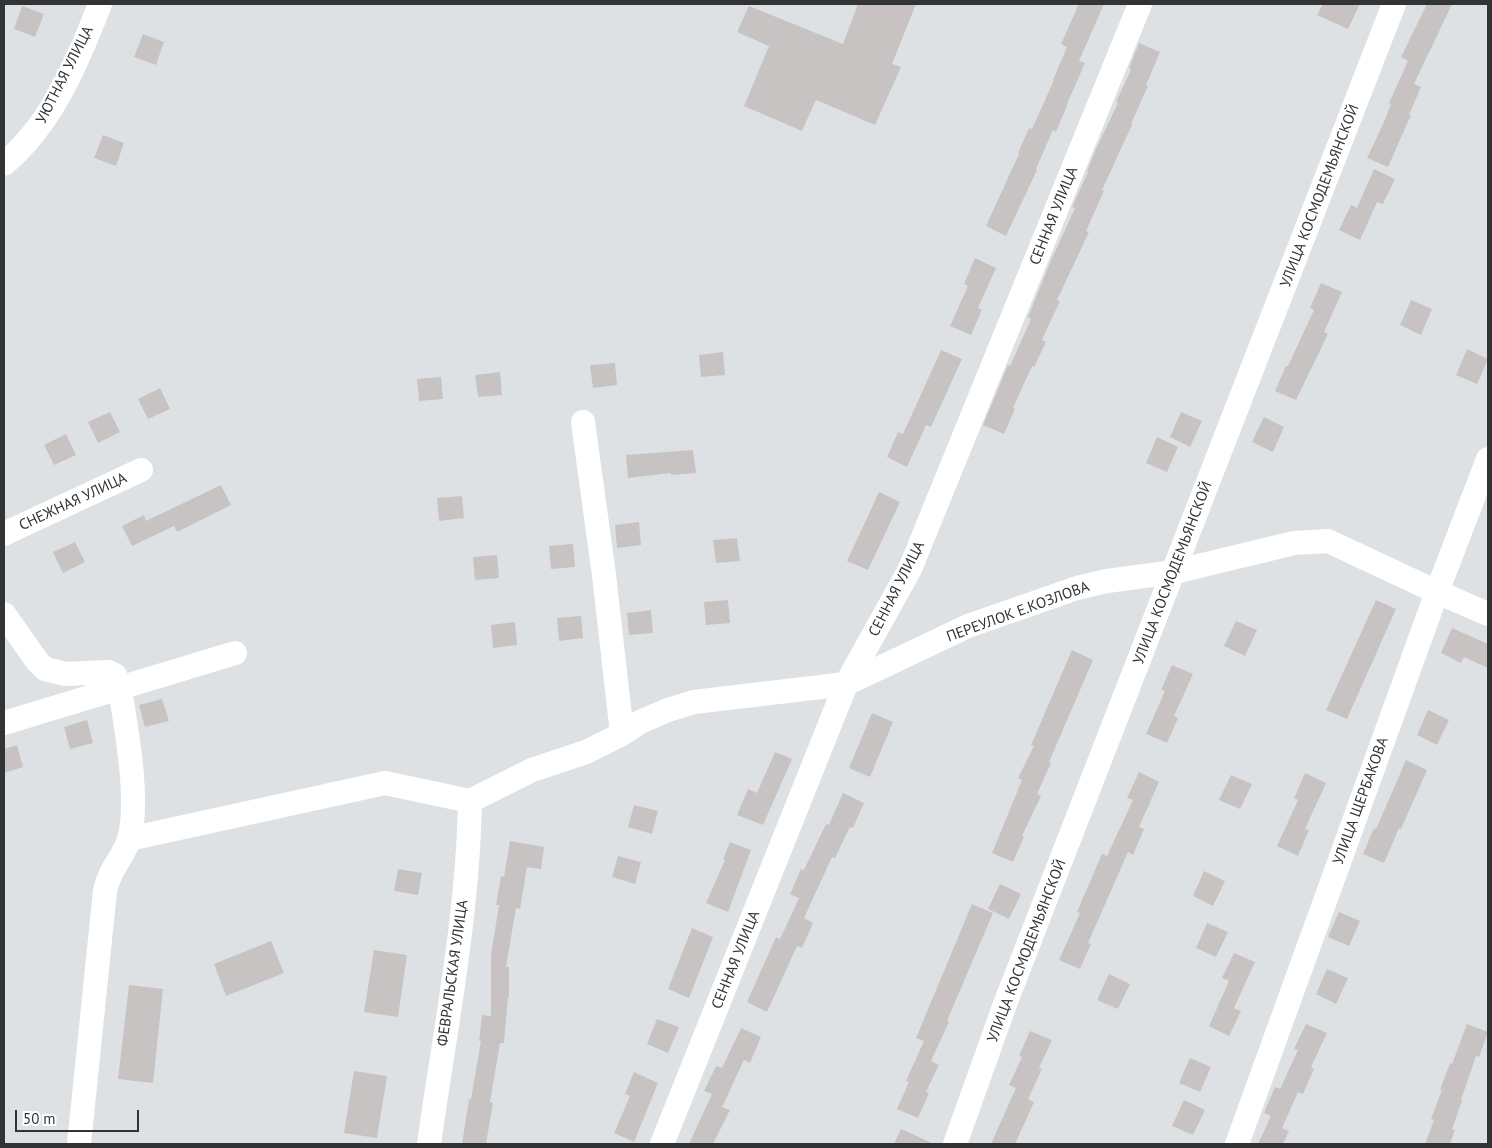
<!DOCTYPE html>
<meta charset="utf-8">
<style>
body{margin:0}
#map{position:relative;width:1492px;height:1148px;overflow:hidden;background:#dee1e4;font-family:"PT Sans",sans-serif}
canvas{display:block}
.frame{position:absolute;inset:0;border:5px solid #323334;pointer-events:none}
.scale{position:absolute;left:15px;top:1110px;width:124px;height:22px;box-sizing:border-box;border:2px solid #323334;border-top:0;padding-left:6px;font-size:15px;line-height:18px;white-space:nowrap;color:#323334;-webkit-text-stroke:4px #fff;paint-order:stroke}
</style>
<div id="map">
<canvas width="1492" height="1148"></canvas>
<div class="frame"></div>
<div class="scale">50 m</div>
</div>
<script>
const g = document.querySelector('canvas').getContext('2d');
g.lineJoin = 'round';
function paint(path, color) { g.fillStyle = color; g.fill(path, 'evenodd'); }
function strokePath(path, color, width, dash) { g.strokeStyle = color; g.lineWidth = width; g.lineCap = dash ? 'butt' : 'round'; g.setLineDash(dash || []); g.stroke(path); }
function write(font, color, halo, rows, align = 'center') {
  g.font = font + ' "PT Sans",sans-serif'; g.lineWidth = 5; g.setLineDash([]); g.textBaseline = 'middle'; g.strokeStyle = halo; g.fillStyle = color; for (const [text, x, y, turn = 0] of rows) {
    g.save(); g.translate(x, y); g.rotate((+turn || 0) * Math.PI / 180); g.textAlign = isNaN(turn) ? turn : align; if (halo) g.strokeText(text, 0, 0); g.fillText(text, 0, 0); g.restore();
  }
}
paint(new Path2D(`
 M 858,4 L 916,4 L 892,64 L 901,67 L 875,125 L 816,100 L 802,131 L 744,106 L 769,46 L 737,32 L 749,6 L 843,44 Z
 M 1079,4 L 1104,4 L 1079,61 L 1085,63 L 1066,106 L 1067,106 L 1056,132 L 1053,130 L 1036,169 L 1037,170 L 1006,236 L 986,226 L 1019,154 L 1018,153 L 1029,128 L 1032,129 L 1054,80 L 1053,80 L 1067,47 L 1061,44 Z
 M 1323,4 L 1360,4 L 1348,29 L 1317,15 Z
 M 1427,4 L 1452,4 L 1414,84 L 1421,87 L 1409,115 L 1411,115 L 1388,167 L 1367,158 L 1384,122 L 1391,104 L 1389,103 L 1408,61 L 1401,57 Z
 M 22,6 L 44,14 L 35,37 L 14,29 Z
 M 143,34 L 164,42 L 156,65 L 134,57 Z
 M 1139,43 L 1160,52 L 1146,85 L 1148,86 L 1131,124 L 1132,125 L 1102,190 L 1104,191 L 1086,231 L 1089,232 L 1057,300 L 1060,301 L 1042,340 L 1046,342 L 1034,367 L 1032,366 L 1013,408 L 1015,409 L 1004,434 L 983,425 L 1008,365 L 1010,366 L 1031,319 L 1028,317 L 1049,265 L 1075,208 L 1072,207 L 1088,172 L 1087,171 L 1096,149 L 1118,103 L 1116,102 L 1131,70 L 1129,68 Z
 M 103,135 L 124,143 L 116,166 L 94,158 Z
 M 1374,169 L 1395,179 L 1383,204 L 1377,202 L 1360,240 L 1339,230 L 1351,205 L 1357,208 Z
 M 975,258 L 996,268 L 978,308 L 982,310 L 971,335 L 950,326 L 968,286 L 964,284 Z
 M 1321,283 L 1342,292 L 1324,332 L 1328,334 L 1296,400 L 1275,391 L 1286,366 L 1288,366 L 1314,310 L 1310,308 Z
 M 1411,300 L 1432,309 L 1421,335 L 1400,325 Z
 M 1467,349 L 1488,359 L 1477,384 L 1456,375 Z
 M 941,350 L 962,359 L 931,427 L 926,425 L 907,467 L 887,457 L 898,432 L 903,434 Z
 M 723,352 L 725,375 L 701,377 L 699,355 Z
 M 615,363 L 617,385 L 593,388 L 590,365 Z
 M 500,372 L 502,395 L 478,397 L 475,375 Z
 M 441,377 L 443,399 L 419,401 L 417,379 Z
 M 160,388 L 170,409 L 148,419 L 138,399 Z
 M 110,412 L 120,432 L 98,443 L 88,422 Z
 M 1181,412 L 1202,421 L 1190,447 L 1170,437 Z
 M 1264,417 L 1284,427 L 1273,452 L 1252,442 Z
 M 66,434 L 76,455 L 54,465 L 44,445 Z
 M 1157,437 L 1178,447 L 1167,472 L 1146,463 Z
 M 693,450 L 696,473 L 671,475 L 671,473 L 628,478 L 626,455 Z
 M 221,485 L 231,505 L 177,532 L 174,526 L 132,546 L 122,526 L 144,515 L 146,521 Z
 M 879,492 L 900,502 L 868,570 L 847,561 Z
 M 462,496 L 464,518 L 439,521 L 437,498 Z
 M 639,522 L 641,545 L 617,548 L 615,525 Z
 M 737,538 L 740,561 L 716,563 L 713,540 Z
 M 75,542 L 85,562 L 63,573 L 53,552 Z
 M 573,544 L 575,567 L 551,569 L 549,546 Z
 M 497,555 L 499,578 L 475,580 L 473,557 Z
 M 728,600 L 730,623 L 706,625 L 704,602 Z
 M 1376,600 L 1396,609 L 1347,719 L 1326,710 Z
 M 651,610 L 653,633 L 629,635 L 627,613 Z
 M 581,616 L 583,638 L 559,641 L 557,618 Z
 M 1236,621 L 1257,630 L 1245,656 L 1224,646 Z
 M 515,622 L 517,645 L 493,648 L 491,625 Z
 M 1452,628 L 1488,644 L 1488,668 L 1464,657 L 1461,663 L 1441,653 Z
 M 1072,650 L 1093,660 L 1049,762 L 1051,763 L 1037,794 L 1041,796 L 1022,836 L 1024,837 L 1013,862 L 992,853 L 1022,780 L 1018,778 L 1034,746 L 1031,745 Z
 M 1172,665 L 1193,674 L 1174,716 L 1178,718 L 1167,743 L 1146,734 L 1165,691 L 1161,690 Z
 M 162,699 L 169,721 L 145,727 L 139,705 Z
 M 1428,710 L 1449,720 L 1437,745 L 1417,735 Z
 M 872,713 L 893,722 L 870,777 L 849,768 Z
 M 87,720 L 93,743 L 70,749 L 64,727 Z
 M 17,745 L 23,767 L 4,773 L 4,749 Z
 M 775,752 L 792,759 L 763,825 L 737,815 L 748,789 L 757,793 Z
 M 1406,760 L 1427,770 L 1401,829 L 1399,828 L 1384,863 L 1363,854 L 1374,828 L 1376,829 Z
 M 1139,772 L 1159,782 L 1139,827 L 1144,829 L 1133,855 L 1128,852 L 1088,943 L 1091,944 L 1080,969 L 1059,960 L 1080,913 L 1077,912 L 1102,854 L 1107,856 L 1133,800 L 1127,798 Z
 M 1305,773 L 1326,783 L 1305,829 L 1309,830 L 1298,856 L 1277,846 L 1298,800 L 1294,798 Z
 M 1231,775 L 1252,784 L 1240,809 L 1219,800 Z
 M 843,793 L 864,803 L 853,828 L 850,827 L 835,858 L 832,857 L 804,918 L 813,923 L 802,948 L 797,946 L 767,1012 L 747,1002 L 776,937 L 780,939 L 799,898 L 790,894 L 801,869 L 804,870 L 826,824 L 829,825 Z
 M 634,805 L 658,811 L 652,834 L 628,827 Z
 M 510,841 L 544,847 L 541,869 L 527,867 L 520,909 L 516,908 L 506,967 L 509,967 L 509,997 L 508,997 L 504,1043 L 500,1043 L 490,1102 L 493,1103 L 486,1144 L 462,1144 L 469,1099 L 471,1099 L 481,1041 L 479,1041 L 482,1015 L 491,1016 L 491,955 L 499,905 L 496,905 L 501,876 L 504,877 Z
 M 730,842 L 751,850 L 728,912 L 706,903 L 725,860 L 723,859 Z
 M 618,856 L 641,862 L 635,884 L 612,877 Z
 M 398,869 L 422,873 L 418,895 L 394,891 Z
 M 1204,871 L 1225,881 L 1213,906 L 1193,896 Z
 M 1000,884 L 1021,894 L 1009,919 L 988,909 Z
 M 972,904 L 993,913 L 947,1021 L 949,1022 L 931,1061 L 939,1065 L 926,1092 L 929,1093 L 918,1118 L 897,1109 L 909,1082 L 906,1081 L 924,1041 L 916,1038 Z
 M 1339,912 L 1360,921 L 1349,946 L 1328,937 Z
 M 1207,923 L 1228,932 L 1216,957 L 1196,948 Z
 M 692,928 L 713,937 L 689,998 L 668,989 Z
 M 271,941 L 284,973 L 226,996 L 214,964 Z
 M 374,950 L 407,955 L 398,1017 L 364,1012 Z
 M 1234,953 L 1255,962 L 1234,1008 L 1241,1011 L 1229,1036 L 1209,1026 L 1229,981 L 1222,978 Z
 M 1327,969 L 1348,978 L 1336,1004 L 1316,994 Z
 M 1109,974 L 1130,984 L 1118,1009 L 1097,1000 Z
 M 129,985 L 163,989 L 153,1083 L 118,1079 Z
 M 657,1019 L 679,1027 L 668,1053 L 647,1044 Z
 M 1306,1024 L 1327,1033 L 1311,1067 L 1314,1069 L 1303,1094 L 1298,1092 L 1282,1128 L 1289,1131 L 1283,1144 L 1258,1144 L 1271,1116 L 1264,1113 L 1275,1087 L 1280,1089 L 1298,1050 L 1294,1049 Z
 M 1467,1024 L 1488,1032 L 1479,1057 L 1476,1056 L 1461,1100 L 1462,1101 L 1452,1129 L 1455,1130 L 1450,1144 L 1425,1144 L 1434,1120 L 1431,1119 L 1442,1090 L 1440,1090 L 1450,1063 L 1452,1064 Z
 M 741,1028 L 761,1037 L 750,1063 L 744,1060 L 722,1107 L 730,1110 L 713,1144 L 689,1144 L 712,1094 L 704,1091 L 716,1066 L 722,1068 Z
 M 1030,1031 L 1052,1040 L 1039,1068 L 1042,1069 L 1028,1099 L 1034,1102 L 1015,1144 L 991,1144 L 1016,1088 L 1009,1085 L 1022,1057 L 1019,1056 Z
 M 1190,1058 L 1211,1067 L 1200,1092 L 1179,1083 Z
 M 354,1071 L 387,1076 L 377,1138 L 344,1133 Z
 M 634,1072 L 658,1083 L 634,1142 L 614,1133 L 630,1096 L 625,1094 Z
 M 1184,1100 L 1205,1110 L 1193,1135 L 1172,1126 Z
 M 901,1129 L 934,1144 L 894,1144 Z`), '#c8c3c3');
strokePath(new Path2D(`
 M 4,164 C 52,124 78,61 100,4
 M 583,422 L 604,575 L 622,734
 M 4,534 L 141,470
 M 4,614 L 37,661 L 45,669 L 66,674 L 108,672 L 115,675 L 120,689 C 126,728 140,801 129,839 C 124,857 109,869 105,891 L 79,1144
 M 4,723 L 235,653
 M 470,801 L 532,770 L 586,752 L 622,734 L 640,722 L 668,710 L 694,702 L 846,684 L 968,626 L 1077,588 L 1107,581 L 1174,572 L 1294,543 L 1328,541 L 1437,592 L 1488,614
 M 129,839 L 385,783 L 470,801
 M 429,1144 C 445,1030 468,916 470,801
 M 662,1144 L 846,684 L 910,569 L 1140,4
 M 955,1144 L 1005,1004 L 1394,4
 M 1237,1144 L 1437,592 L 1488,459`), '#fff', 24);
write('15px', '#323334', '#fff', [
 ["УЮТНАЯ УЛИЦА",65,75,-63],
 ["УЛИЦА КОСМОДЕМЬЯНСКОЙ",1320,196,-69],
 ["СЕННАЯ УЛИЦА",1054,216,-68],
 ["СНЕЖНАЯ УЛИЦА",73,502,-25],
 ["УЛИЦА КОСМОДЕМЬЯНСКОЙ",1173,573,-69],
 ["СЕННАЯ УЛИЦА",897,589,-63],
 ["ПЕРЕУЛОК Е.КОЗЛОВА",1018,612,-20],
 ["УЛИЦА ЩЕРБАКОВА",1361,801,-70],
 ["УЛИЦА КОСМОДЕМЬЯНСКОЙ",1027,951,-69],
 ["СЕННАЯ УЛИЦА",736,960,-68],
 ["ФЕВРАЛЬСКАЯ УЛИЦА",453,973,-82]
]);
</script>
